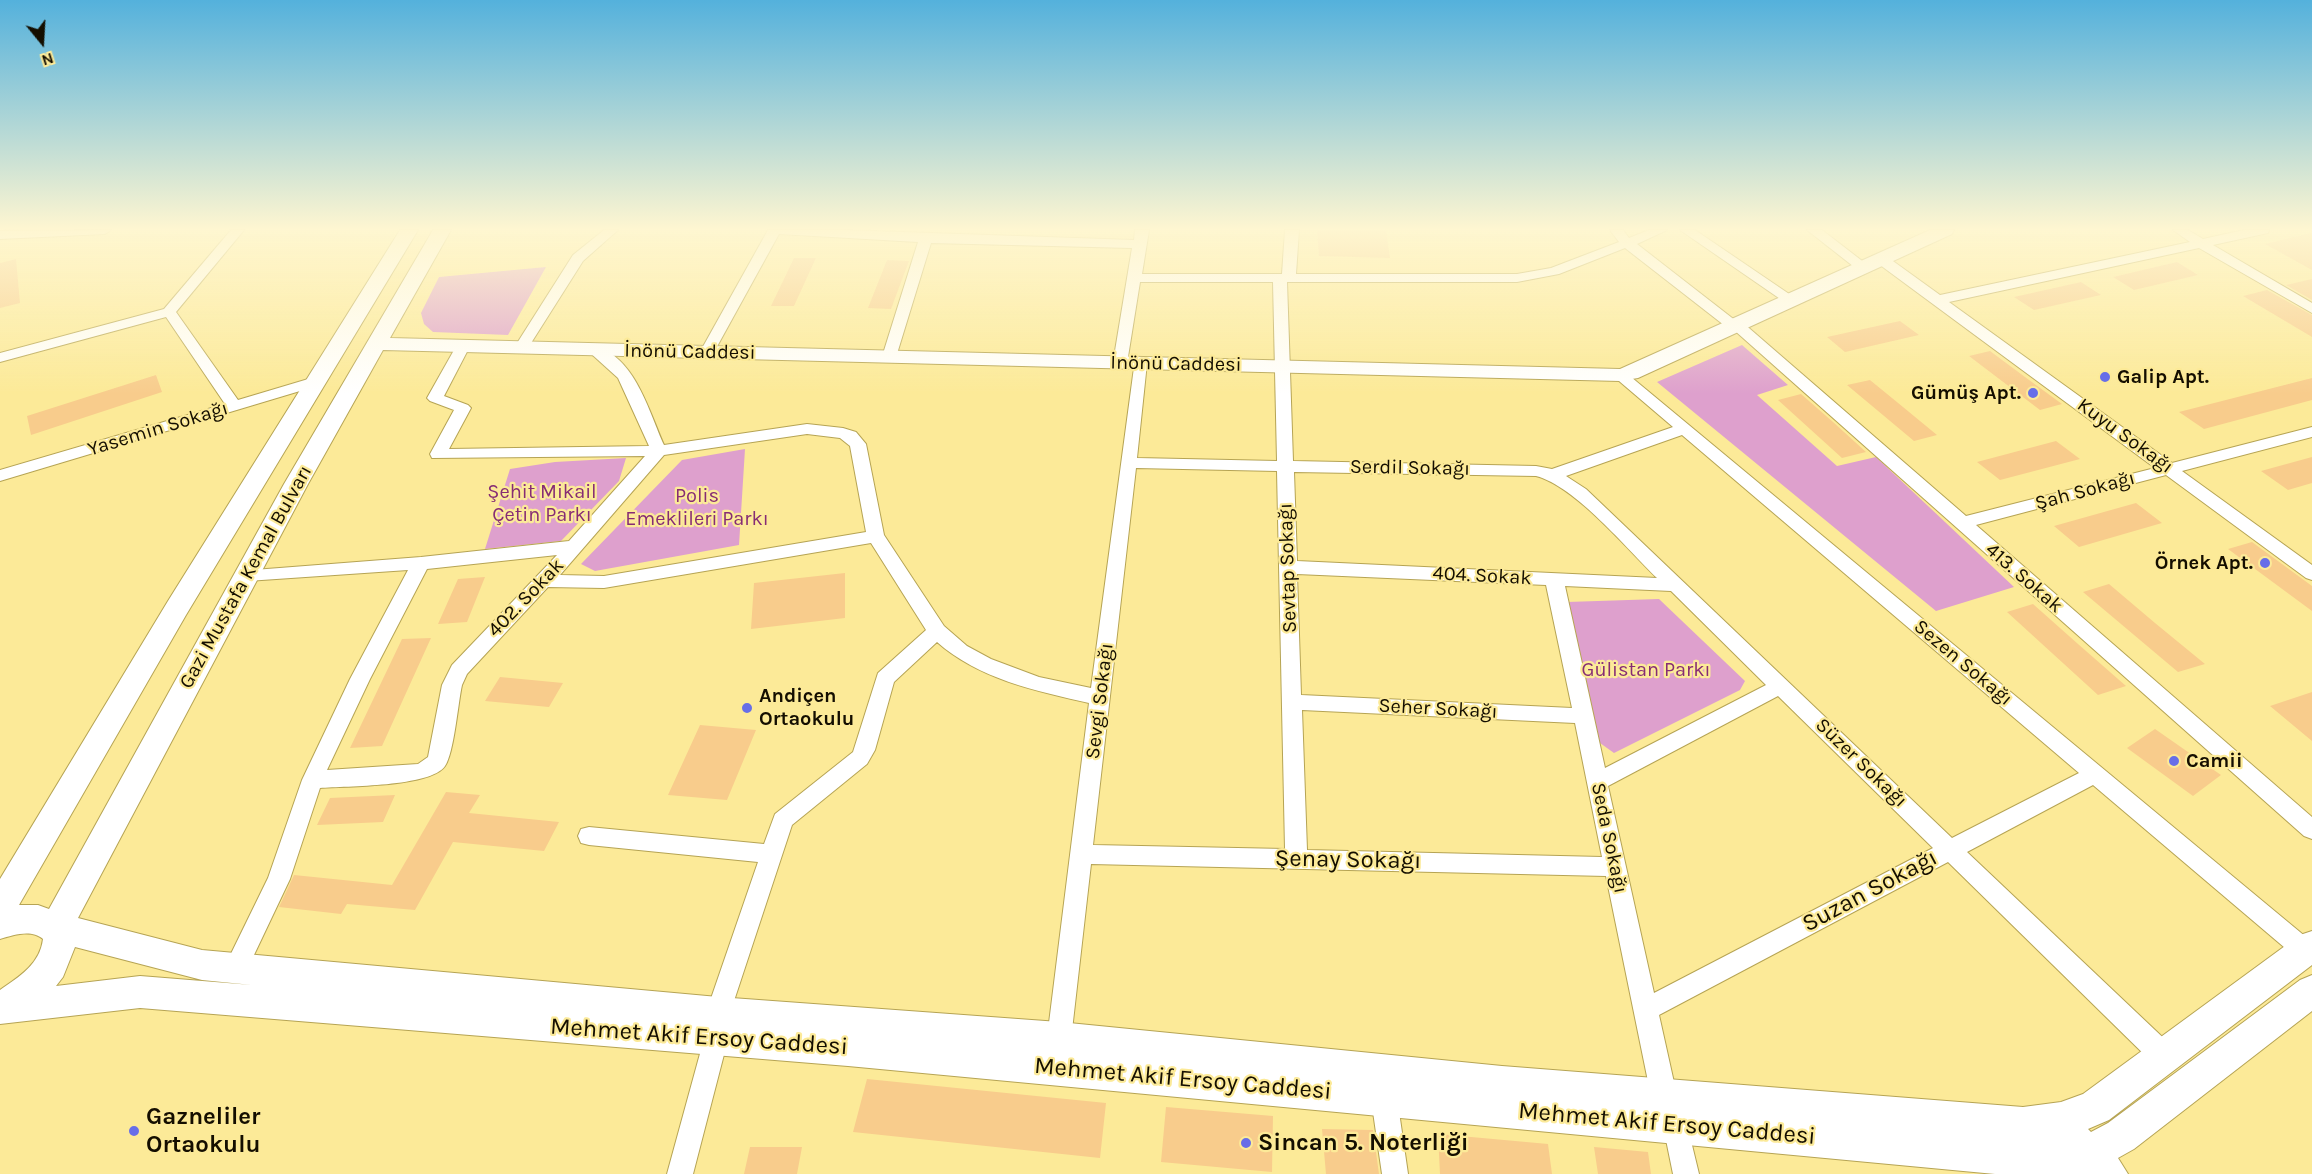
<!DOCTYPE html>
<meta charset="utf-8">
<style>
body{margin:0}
#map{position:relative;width:2312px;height:1174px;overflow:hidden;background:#fcea98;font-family:Karla,sans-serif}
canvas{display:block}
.north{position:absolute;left:12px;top:12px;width:60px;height:60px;-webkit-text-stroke:4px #fcea98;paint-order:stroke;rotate:162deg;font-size:16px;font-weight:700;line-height:24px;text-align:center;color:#140e00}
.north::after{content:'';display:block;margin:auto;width:21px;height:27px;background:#140e00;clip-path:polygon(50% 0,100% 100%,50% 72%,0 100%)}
</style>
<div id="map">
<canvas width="2312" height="1174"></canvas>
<div class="north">N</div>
</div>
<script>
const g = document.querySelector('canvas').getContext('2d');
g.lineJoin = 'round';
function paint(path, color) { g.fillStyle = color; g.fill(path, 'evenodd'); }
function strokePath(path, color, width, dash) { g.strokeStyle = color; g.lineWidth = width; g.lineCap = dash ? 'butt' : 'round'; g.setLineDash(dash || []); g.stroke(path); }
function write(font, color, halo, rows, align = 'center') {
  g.font = font + ' Karla,sans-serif'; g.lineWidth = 4.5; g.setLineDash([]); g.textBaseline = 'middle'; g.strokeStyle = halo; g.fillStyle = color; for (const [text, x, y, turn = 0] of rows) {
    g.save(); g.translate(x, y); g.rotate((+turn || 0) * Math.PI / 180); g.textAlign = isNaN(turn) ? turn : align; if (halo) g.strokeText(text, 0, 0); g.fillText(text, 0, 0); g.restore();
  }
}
paint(new Path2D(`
 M 546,267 L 508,335 L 433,332 L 424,324 L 421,313 L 439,277 Z
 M 1742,345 L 1788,385 L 1757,395 L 1837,466 L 1876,457 L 2014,587 L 1936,611 L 1657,382 Z
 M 745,449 L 739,545 L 595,571 L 581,564 L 682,460 Z
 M 626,458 L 619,481 L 561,541 L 485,549 L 510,469 L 555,462 Z
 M 1659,599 L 1745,681 L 1740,690 L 1614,753 L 1600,743 L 1567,602 Z`), '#dea0cd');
paint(new Path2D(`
 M 1317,230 L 1386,230 L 1390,258 L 1319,256 Z
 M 2312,233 L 2312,270 L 2265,244 L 2293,237 Z
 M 794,258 L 816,258 L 794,306 L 771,306 Z
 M 16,259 L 20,303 L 0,308 L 0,263 Z
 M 887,260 L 909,261 L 891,309 L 868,308 Z
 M 2177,262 L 2198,275 L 2134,290 L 2113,277 Z
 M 2312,279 L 2312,300 L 2286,285 Z
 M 2081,282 L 2101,295 L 2034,310 L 2014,297 Z
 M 2267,290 L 2312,315 L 2312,337 L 2243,296 Z
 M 1900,321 L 1919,335 L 1845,352 L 1827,337 Z
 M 1990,351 L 2025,377 L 2062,404 L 2040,410 L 1969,356 Z
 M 156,375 L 162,392 L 31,435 L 27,416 Z
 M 2312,378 L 2312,400 L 2204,429 L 2179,412 Z
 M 1870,380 L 1903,407 L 1937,435 L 1914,441 L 1847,385 Z
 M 1801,394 L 1833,422 L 1866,452 L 1842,458 L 1778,400 Z
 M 2056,441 L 2080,459 L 2000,480 L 1977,462 Z
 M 2312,457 L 2312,483 L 2288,490 L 2261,471 Z
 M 2136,503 L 2162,523 L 2079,547 L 2054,526 Z
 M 2252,542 L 2312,586 L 2312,611 L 2228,549 Z
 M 845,573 L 845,618 L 751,629 L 754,583 Z
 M 485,577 L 467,622 L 438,624 L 458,579 Z
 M 2109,584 L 2155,623 L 2205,664 L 2178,672 L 2083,592 Z
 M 2033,604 L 2078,644 L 2126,686 L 2098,695 L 2007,612 Z
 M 431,638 L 382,746 L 350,748 L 402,639 Z
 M 500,677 L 563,683 L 549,707 L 485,701 Z
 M 2312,692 L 2312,741 L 2270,706 Z
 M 700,725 L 756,730 L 727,800 L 668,795 Z
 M 2155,729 L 2221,775 L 2193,796 L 2127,748 Z
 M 446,792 L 480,795 L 469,813 L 559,822 L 544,851 L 453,842 L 415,910 L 347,904 L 341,914 L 279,907 L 294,875 L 392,885 Z
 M 395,795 L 383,822 L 317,825 L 330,798 Z
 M 867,1079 L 1106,1103 L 1100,1158 L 853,1132 Z
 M 1166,1107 L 1273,1116 L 1272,1172 L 1161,1162 Z
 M 1322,1129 L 1373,1130 L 1379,1174 L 1326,1174 Z
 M 1438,1134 L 1548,1144 L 1552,1174 L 1440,1174 Z
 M 750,1147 L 802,1147 L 797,1174 L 744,1174 Z
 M 1594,1147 L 1648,1152 L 1651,1174 L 1598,1174 Z`), '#f8cc8c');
const street = new Path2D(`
 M 111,230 L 105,234 L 0,239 L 0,231 Z
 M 231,230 L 244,230 L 176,312 L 238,400 L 315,377 L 320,379 L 323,382 L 320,385 L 0,481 L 0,470 L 225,404 L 166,317 L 0,362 L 0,353 L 164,309 Z
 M 604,230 L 618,230 L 583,261 L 526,351 L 516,351 L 514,348 L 573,255 Z
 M 768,230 L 843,230 L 1134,240 L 1135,230 L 1149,230 L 1142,274 L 1282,274 L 1285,230 L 1299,230 L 1296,274 L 1517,274 L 1551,268 L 1619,242 L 1610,230 L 1623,230 L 1629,238 L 1649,230 L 1667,230 L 1637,244 L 1736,321 L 1742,322 L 1966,516 L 2155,468 L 1876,262 L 1874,259 L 1876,256 L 1886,256 L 1940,295 L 2190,242 L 2173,230 L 2188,230 L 2203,239 L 2244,230 L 2269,230 L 2268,233 L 2213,245 L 2312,303 L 2312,313 L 2199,248 L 1949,302 L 2172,463 L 2312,427 L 2312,437 L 2182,471 L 2312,565 L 2312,580 L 2306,578 L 2166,475 L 1976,525 L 2312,817 L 2312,839 L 2304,836 L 1734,330 L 1729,329 L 1625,248 L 1559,274 L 1517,282 L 1287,282 L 1293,461 L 1536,466 L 1552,469 L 1673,427 L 1612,375 L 1620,370 L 1625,372 L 2312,942 L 2312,959 L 2306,962 L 2298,959 L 2093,785 L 1967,852 L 2174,1048 L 2177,1057 L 2174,1066 L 2165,1069 L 2156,1066 L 1948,862 L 1659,1015 L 1677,1096 L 1673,1105 L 1664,1109 L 1655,1105 L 1651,1096 L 1606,876 L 1091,864 L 1071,1039 L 1068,1047 L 1059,1051 L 1050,1047 L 1047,1039 L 1089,703 C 1036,691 979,679 937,642 L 894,682 L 875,750 L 867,764 L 792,825 L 730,1013 L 726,1021 L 718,1024 L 710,1021 L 706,1013 L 758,862 L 589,845 L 581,843 L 578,836 L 581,829 L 589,827 L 764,844 L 775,814 L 853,752 L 878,673 L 926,630 L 871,543 L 604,588 L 548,587 L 467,674 L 462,685 C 458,703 454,753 445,766 C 431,787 346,786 320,788 L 290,879 L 244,976 L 236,979 L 228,976 L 224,968 L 268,878 L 302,780 L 350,679 L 408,570 L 247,581 L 241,579 L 238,575 L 241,571 L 421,557 L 569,541 L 645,456 L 432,458 L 430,454 L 454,410 L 430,401 L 427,398 L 458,343 L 468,343 L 470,346 L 444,396 L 468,405 L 471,408 L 449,449 L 649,446 L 618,378 L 587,350 L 594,346 C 635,356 649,412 664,445 L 807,424 L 843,428 L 856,432 L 866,444 L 884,535 L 944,626 L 967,646 L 991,659 L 1039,677 L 1091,688 L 1135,360 L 1145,360 L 1147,363 L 1137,458 L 1277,461 L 1273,282 L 1140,282 L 1127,363 L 1120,367 L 1113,363 L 1132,248 L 931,243 L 896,357 L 889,361 L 882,357 L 918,242 L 779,234 L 714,352 L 707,356 L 702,355 L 700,352 ZM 807,434 L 840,438 L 850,446 L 866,532 L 604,576 L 560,575 L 664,455 ZM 1682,435 L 2079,773 L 1952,838 L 1586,489 L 1566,476 ZM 1136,468 L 1277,471 L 1285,849 L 1093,845 ZM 1294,472 L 1536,476 C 1575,486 1627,549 1657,578 L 1297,561 ZM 557,555 L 452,665 L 442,685 L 428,757 L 418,764 L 327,770 L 370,679 L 427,569 ZM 1297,574 L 1546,585 L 1572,708 L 1301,695 ZM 1565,586 L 1671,591 L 1766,685 L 1605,768 ZM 1778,696 L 1933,848 L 1654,993 L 1608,786 ZM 1302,710 L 1575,723 L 1602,857 L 1307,850 Z
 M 1680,230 L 1695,230 L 1798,300 L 1791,304 L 1786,303 Z
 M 1807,230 L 1822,230 L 1870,267 L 1868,270 L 1858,270 Z
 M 716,1027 L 725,1031 L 728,1039 L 693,1174 L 667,1174 L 704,1039 L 707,1031 Z
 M 1384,1085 L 1393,1089 L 1397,1098 L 1408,1174 L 1382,1174 L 1371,1098 L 1375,1089 Z
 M 1676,1112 L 1685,1116 L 1699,1174 L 1673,1174 L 1663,1125 L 1667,1116 Z`);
const secondary = new Path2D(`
 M 400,230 L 418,230 L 186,615 L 19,905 L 38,905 L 49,909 L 284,484 L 433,230 L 451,230 L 390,338 L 1620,369 L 1930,230 L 1954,230 L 1952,234 L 1638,378 L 1620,381 L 383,350 L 308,484 L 78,918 L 202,950 L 718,997 L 1059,1022 L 1502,1066 L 2023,1107 L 2061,1102 L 2083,1094 L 2300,935 L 2312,931 L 2312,965 L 2109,1120 L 2088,1129 L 2091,1132 L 2108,1123 L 2300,980 L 2312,975 L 2312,1011 L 2134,1149 L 2118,1158 L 2128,1174 L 1995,1174 L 848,1066 L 140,1008 L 0,1024 L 0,990 C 19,977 40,964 43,939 C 31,929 14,935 0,939 L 0,879 L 168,601 ZM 75,947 L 202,980 L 252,985 L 140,976 L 56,986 L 63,977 Z`);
strokePath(street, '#b6a454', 2);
strokePath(secondary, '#b6a454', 2);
paint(street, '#fff');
paint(secondary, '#fff');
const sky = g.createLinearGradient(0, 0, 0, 394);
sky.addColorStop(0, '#54b1dc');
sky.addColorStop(0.58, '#fef6d1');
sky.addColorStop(1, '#fef6d100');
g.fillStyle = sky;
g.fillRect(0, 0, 2312, 394);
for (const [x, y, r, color] of [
 [2105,377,6,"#676ee8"],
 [2033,393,6,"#676ee8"],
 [2265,563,6,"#676ee8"],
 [747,708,6,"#676ee8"],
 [2174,761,6,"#676ee8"],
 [134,1131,6,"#676ee8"],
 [1246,1143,6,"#676ee8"]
]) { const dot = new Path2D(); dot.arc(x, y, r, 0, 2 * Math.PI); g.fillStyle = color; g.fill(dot); strokePath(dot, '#fcea98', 2); }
write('20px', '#140e00', '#fcea98', [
 ["İnönü Caddesi",690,352,1],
 ["İnönü Caddesi",1176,364,1],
 ["Yasemin Sokağı",158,429,-17],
 ["Kuyu Sokağı",2125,436,36],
 ["Serdil Sokağı",1410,468,1],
 ["Şah Sokağı",2085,491,-15],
 ["Sevtap Sokağı",1288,568,-92],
 ["404. Sokak",1482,576,3],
 ["Gazi Mustafa Kemal Bulvarı",246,577,-61],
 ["413. Sokak",2024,578,41],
 ["402. Sokak",526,598,-46],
 ["Sezen Sokağı",1963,663,40],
 ["Sevgi Sokağı",1100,701,-83],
 ["Seher Sokağı",1438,709,3],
 ["Süzer Sokağı",1861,763,44],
 ["Seda Sokağı",1609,838,78]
]);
write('bold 20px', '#140e00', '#fcea98', [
 ["Galip Apt.",2117,377],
 ["Gümüş Apt.",2021,393,"right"],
 ["Örnek Apt.",2253,563,"right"],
 ["Andiçen",759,696],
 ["Ortaokulu",759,719],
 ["Camii",2186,761]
], 'left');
write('20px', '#862c74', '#fcea98', [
 ["Şehit Mikail",542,492],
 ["Çetin Parkı",542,515],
 ["Polis",697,496],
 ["Emeklileri Parkı",697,519],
 ["Gülistan Parkı",1646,670]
]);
write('24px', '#140e00', '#fcea98', [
 ["Şenay Sokağı",1348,860,1],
 ["Suzan Sokağı",1870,891,-28],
 ["Mehmet Akif Ersoy Caddesi",699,1037,4],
 ["Mehmet Akif Ersoy Caddesi",1183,1079,5],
 ["Mehmet Akif Ersoy Caddesi",1667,1124,5]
]);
write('bold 24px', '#140e00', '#fcea98', [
 ["Gazneliler",146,1117],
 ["Ortaokulu",146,1145],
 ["Sincan 5. Noterliği",1258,1143]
], 'left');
</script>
